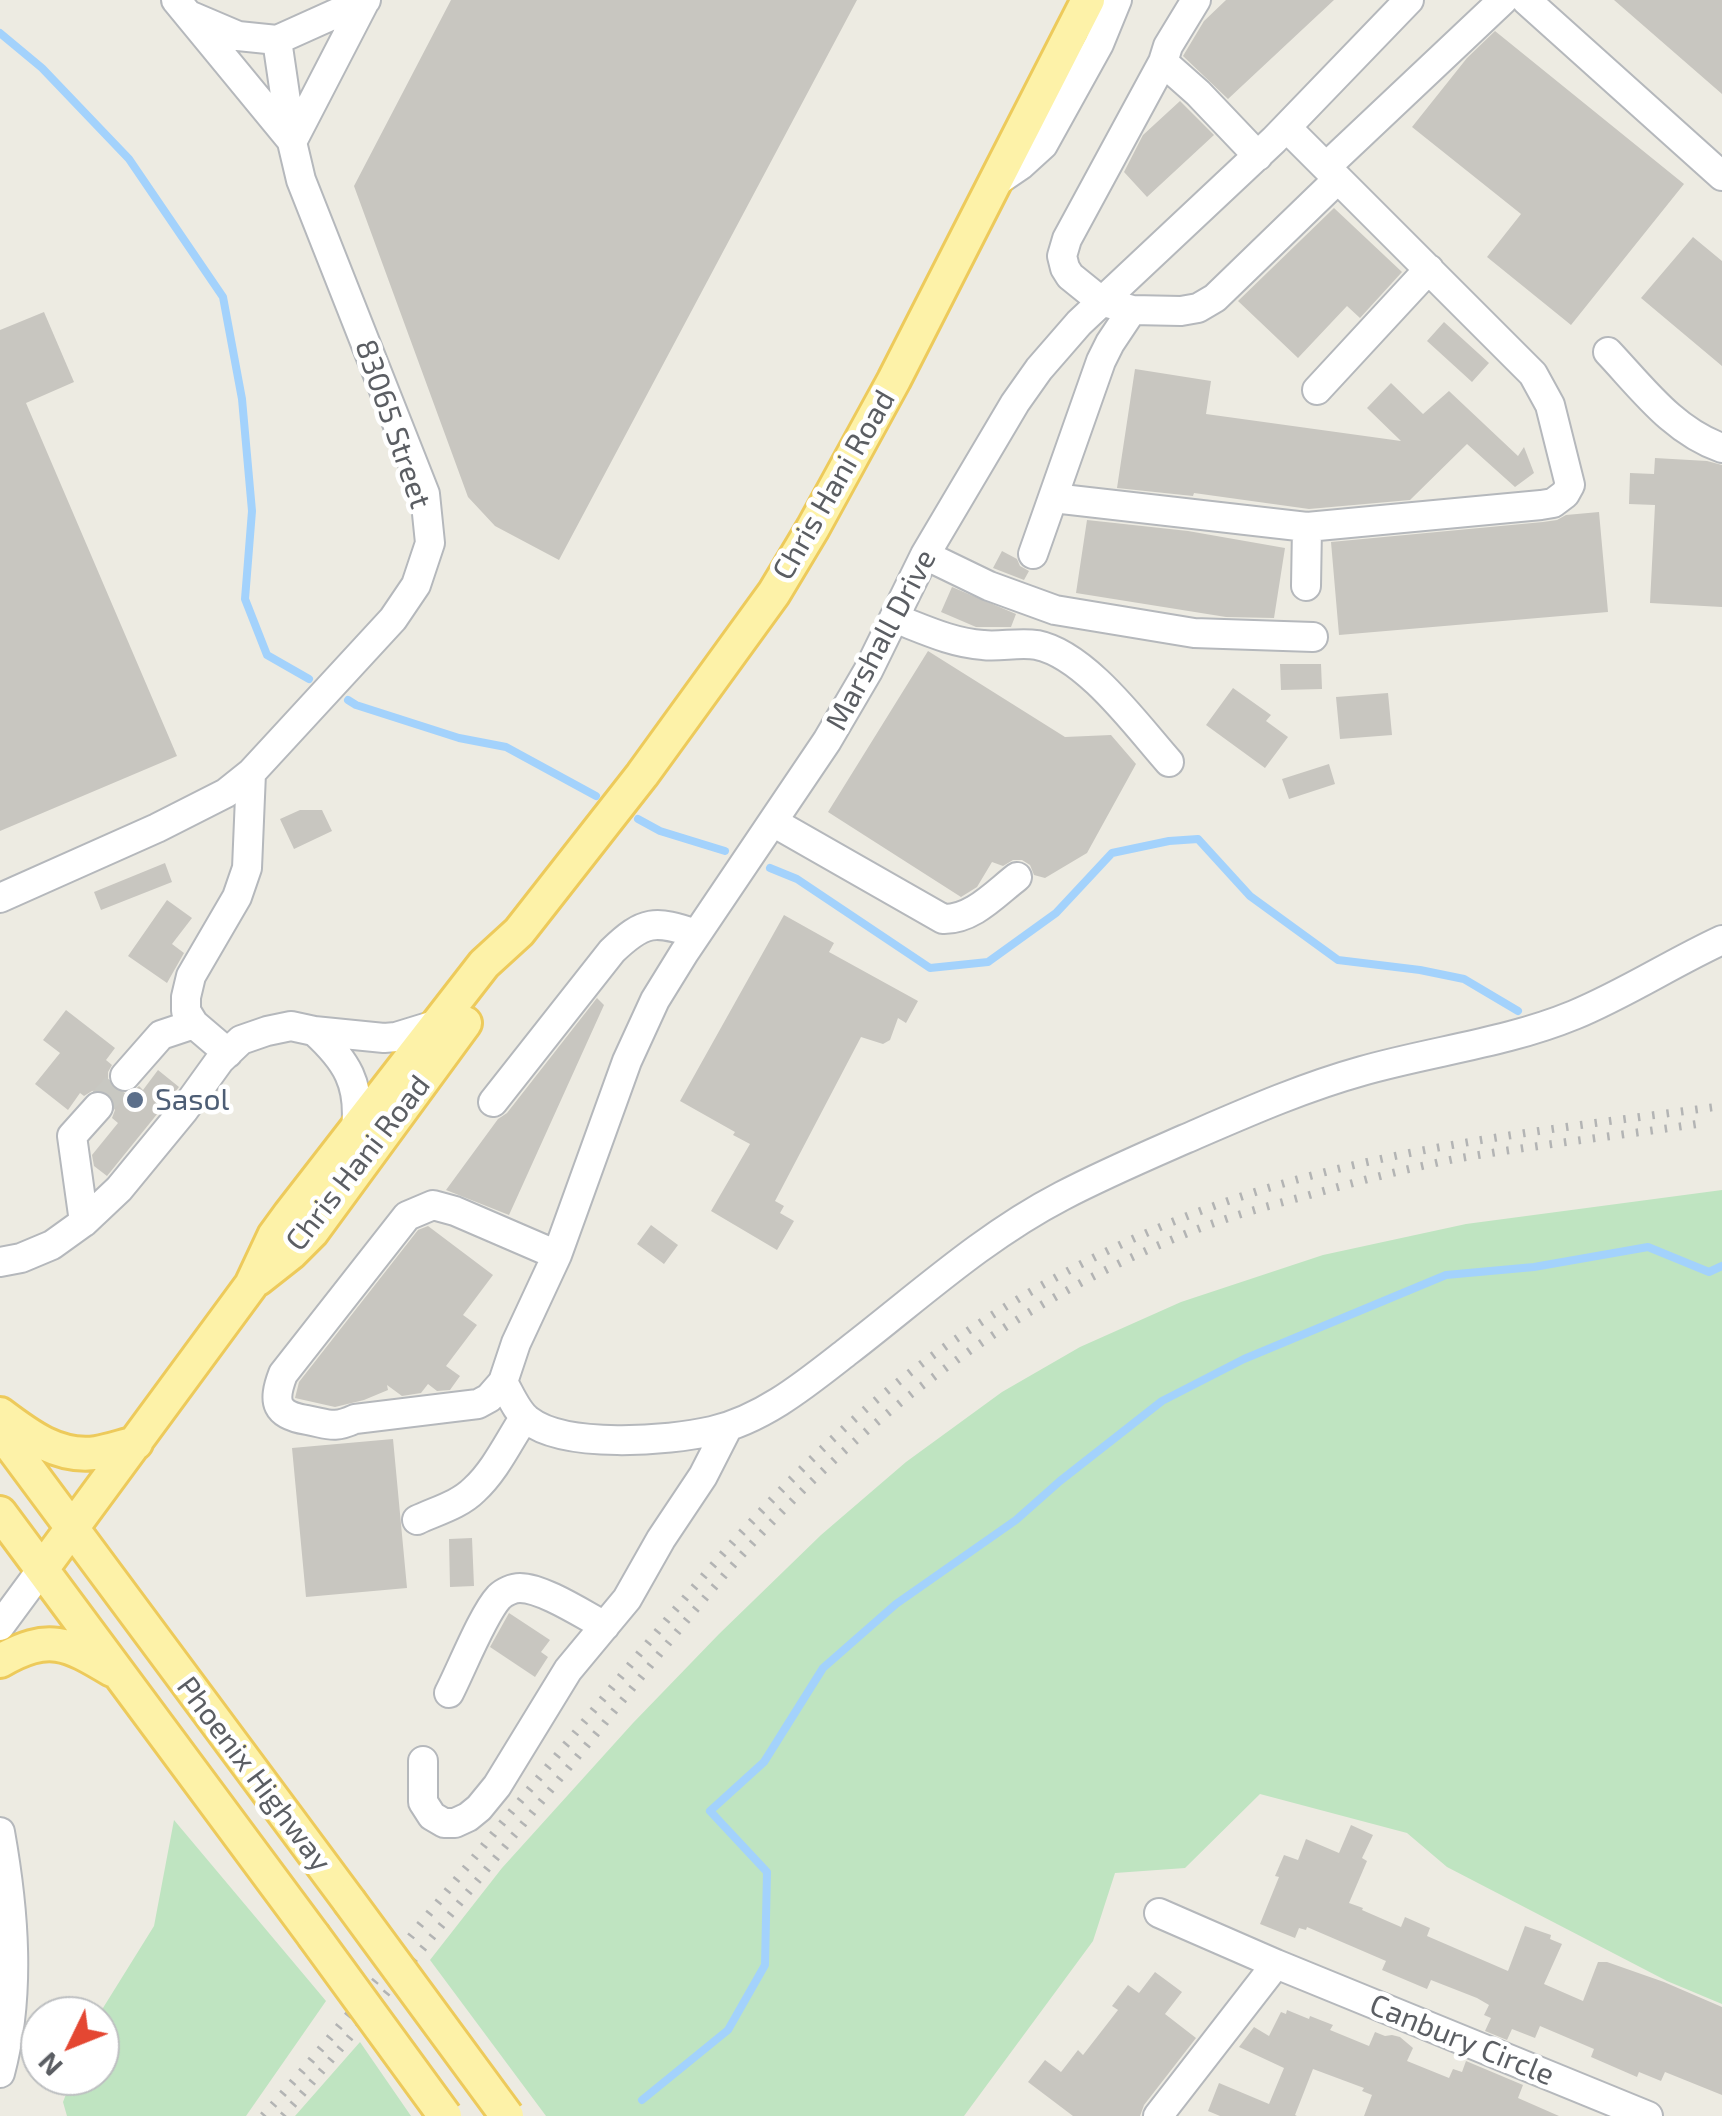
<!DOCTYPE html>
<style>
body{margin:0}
#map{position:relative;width:1722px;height:2116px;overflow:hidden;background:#edebe2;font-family:"Exo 2",sans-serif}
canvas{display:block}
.north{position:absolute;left:20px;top:1996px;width:100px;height:100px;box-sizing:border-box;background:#fff;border:2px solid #bdbfc1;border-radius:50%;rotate:227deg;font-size:28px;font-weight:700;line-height:40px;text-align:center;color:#5b5e63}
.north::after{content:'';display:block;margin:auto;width:35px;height:45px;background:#e44732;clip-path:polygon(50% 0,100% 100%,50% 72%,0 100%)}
</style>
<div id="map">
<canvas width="1722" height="2116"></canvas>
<div class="north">N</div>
</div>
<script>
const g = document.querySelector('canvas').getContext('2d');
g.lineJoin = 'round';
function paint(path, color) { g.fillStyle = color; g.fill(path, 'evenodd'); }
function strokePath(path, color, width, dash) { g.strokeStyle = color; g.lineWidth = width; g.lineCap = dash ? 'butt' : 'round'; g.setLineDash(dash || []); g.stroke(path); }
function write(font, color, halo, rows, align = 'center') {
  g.font = font + ' "Exo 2",sans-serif'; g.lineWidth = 9; g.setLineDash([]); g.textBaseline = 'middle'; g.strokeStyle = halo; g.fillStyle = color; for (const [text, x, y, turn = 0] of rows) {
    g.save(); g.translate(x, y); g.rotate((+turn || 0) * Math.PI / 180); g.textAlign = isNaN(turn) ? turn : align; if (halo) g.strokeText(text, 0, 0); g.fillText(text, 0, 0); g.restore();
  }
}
paint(new Path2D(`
 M 1722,1190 L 1722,2004 L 1667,1981 L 1447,1867 L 1407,1833 L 1260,1794 L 1185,1868 L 1115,1873 L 1093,1941 L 964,2116 L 546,2116 L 430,1960 L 502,1868 L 633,1723 L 719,1634 L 821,1535 L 906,1462 L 1002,1392 L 1080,1347 L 1181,1302 L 1323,1255 L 1466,1224 Z
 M 174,1820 L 326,2001 L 246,2116 L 67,2116 L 63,2102 L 73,2076 L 100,2076 L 100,2016 L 98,2016 L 154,1926 Z
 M 360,2042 L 411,2116 L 295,2116 Z`), '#bfe4c1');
strokePath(new Path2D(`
 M 0,33 L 42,68 L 129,159 L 223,297 L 242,399 L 252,511 L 245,599 L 267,655 L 309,679
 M 348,700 L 356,705 L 459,738 L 506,747 L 596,796
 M 638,819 L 660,831 L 725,851
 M 770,868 L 797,879 L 930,968 L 988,962 L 1056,913 L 1112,853 L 1169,841 L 1198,839 L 1250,896 L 1338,960 L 1420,970 L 1464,979 L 1518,1011
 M 642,2100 L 728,2030 L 765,1965 L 767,1872 L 710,1811 L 764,1762 L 823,1668 L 896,1604 L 1016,1520 L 1060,1481 L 1162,1401 L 1244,1359 L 1446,1275 L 1534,1267 L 1648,1247 L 1709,1272 L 1722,1266`), '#a3d2fc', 8);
paint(new Path2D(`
 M 451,0 L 857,0 L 559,560 L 495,526 L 468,497 L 354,186 Z
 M 1226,0 L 1334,0 L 1228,99 L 1183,56 L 1204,21 Z
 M 1614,0 L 1722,0 L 1722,94 Z
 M 1495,31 L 1684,184 L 1571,325 L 1487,257 L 1521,214 L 1412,127 L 1467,58 Z
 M 1180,101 L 1214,135 L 1147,197 L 1124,172 L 1143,135 Z
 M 1334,208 L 1402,272 L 1360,318 L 1347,306 L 1298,358 L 1238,301 Z
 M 1693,237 L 1722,261 L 1722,366 L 1641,298 Z
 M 44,312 L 74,382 L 26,403 L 177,756 L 0,831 L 0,330 Z
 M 1444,322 L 1489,363 L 1472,382 L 1427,341 Z
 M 1135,369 L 1211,381 L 1206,414 L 1401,441 L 1367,408 L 1391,383 L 1423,414 L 1449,391 L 1518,456 L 1524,447 L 1534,473 L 1515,487 L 1467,444 L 1410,500 L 1309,509 L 1194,493 L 1193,496 L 1117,488 Z
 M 1655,458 L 1707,461 L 1722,465 L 1722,607 L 1650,603 L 1655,505 L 1629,504 L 1630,473 L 1654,474 Z
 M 1599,512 L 1608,612 L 1339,635 L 1331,542 L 1543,522 L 1557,520 L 1566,515 Z
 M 1087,520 L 1188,531 L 1285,548 L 1274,618 L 1226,617 L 1076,593 Z
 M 1002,551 L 1017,559 L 1020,566 L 1029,571 L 1024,580 L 993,568 Z
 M 952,587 L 1016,614 L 1011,627 L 976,627 L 941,612 Z
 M 928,651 L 1065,737 L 1111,735 L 1136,764 L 1087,853 L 1045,878 L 1034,875 L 1030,865 L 1022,860 L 1013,860 L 1003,866 L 992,862 L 977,887 L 961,897 L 828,812 Z
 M 1280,664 L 1321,664 L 1322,689 L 1281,690 Z
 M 1233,688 L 1271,715 L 1266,721 L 1288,737 L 1265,768 L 1206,725 Z
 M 1388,693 L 1392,735 L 1340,739 L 1336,697 Z
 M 1329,764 L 1335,784 L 1289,799 L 1282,779 Z
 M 300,810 L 322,810 L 332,831 L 294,849 L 280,819 Z
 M 165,863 L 172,882 L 101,910 L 94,892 Z
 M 167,900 L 192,918 L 172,944 L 184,953 L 167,983 L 128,956 Z
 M 784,915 L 834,943 L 829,952 L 918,1001 L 906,1023 L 898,1018 L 890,1040 L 883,1044 L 861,1037 L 775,1201 L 784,1206 L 780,1213 L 794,1221 L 777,1250 L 711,1211 L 750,1144 L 733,1135 L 735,1132 L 680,1101 Z
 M 597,998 L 604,1005 L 509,1215 L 446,1190 L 498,1119 L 507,1113 Z
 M 66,1010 L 115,1048 L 106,1060 L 112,1065 L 108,1072 L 108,1081 L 114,1090 L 123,1093 L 132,1092 L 139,1086 L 143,1090 L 158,1070 L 179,1087 L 107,1176 L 94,1166 L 92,1155 L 118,1123 L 112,1118 L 115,1110 L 114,1101 L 110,1095 L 101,1090 L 92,1091 L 84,1096 L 80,1093 L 68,1110 L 35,1084 L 60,1053 L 43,1040 Z
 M 651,1225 L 678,1245 L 664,1264 L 637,1244 Z
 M 428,1226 L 493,1275 L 463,1315 L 477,1325 L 446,1366 L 460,1376 L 450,1390 L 437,1391 L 428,1384 L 421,1393 L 402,1396 L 387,1385 L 388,1390 L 364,1400 L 335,1407 L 295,1398 L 299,1382 L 418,1230 Z
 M 393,1439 L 407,1588 L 306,1597 L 292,1448 Z
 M 472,1538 L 474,1586 L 450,1587 L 449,1539 Z
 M 509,1613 L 550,1640 L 541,1652 L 548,1657 L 535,1677 L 490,1647 Z
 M 1351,1825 L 1373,1835 L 1362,1858 L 1367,1861 L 1349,1903 L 1363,1908 L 1362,1910 L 1401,1927 L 1405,1917 L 1430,1928 L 1427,1936 L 1508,1971 L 1525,1926 L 1551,1935 L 1550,1939 L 1562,1944 L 1544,1984 L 1583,2001 L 1598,1962 L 1607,1962 L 1664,1982 L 1722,2007 L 1722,2095 L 1665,2072 L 1661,2081 L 1639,2072 L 1637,2077 L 1591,2057 L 1594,2049 L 1540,2026 L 1535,2038 L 1512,2029 L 1507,2040 L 1485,2031 L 1491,2018 L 1484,2015 L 1489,2005 L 1477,1998 L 1431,1980 L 1427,1989 L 1382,1970 L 1386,1961 L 1307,1927 L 1306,1930 L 1299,1928 L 1295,1938 L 1260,1924 L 1279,1877 L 1275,1876 L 1284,1855 L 1298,1860 L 1306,1839 L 1339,1853 Z
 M 1155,1972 L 1182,1992 L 1165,2014 L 1196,2038 L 1144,2105 L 1140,2116 L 1073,2116 L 1028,2082 L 1045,2060 L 1061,2072 L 1078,2050 L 1083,2055 L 1118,2010 L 1112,2006 L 1128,1985 L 1139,1993 Z
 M 1287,2010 L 1309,2019 L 1310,2016 L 1333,2025 L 1330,2030 L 1369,2046 L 1375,2032 L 1385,2036 L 1392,2035 L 1400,2037 L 1413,2048 L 1407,2061 L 1449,2078 L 1453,2069 L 1462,2072 L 1466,2061 L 1523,2085 L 1518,2098 L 1559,2116 L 1364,2116 L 1372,2095 L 1362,2091 L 1364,2088 L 1313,2069 L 1295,2115 L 1297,2116 L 1220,2116 L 1208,2111 L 1219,2083 L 1269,2104 L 1284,2068 L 1239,2047 L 1254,2027 L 1269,2036 L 1281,2012 L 1286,2014 Z`), '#c8c6c0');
strokePath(new Path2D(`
 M 98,1107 L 125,1076`), '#c8c8c2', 28, [28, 14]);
const minor = new Path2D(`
 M 176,0 L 292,141
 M 1196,0 L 1168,46 L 1163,62 L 1067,239 L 1062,256 L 1065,268 L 1070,276 L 1101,301 L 1132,310 L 1181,311 L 1198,308 L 1215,298 L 1338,179
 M 1526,0 L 1722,176
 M 191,16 L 238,36 L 277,40 L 366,0
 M 1163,62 L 1198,93 L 1258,156
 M 292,142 L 365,1
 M 1326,167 L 1503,0
 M 996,182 L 1021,165 L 1043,145 L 1099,44 L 1117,0
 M 1608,352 C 1642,388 1673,431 1722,448
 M 1317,390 L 1429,269
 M 1053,498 L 1307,527 L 1541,505 L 1553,503 L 1565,494 L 1570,485 L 1550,405 L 1533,374 L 1287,128
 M 1033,554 L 1101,361 L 1110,343 L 1132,310
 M 925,555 L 989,586 L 1055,610 L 1194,633 L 1313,637
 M 1306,586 L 1307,527
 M 894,618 C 923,629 952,643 983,645 C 1000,647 1019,642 1037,645 C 1086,655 1137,726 1169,762
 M 773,822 L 943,919 C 972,920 995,894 1017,877
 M 0,898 L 157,828 L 226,793 L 251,773 L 393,619 L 416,585 L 430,543 L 425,494 L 301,180 L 292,142 L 277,40
 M 314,1031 C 347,1061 361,1084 356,1130
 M 228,1053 L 194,1024 L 186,1011 L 186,997 L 191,976 L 237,897 L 247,868 L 251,773
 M 125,1076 L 161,1035 L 194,1024
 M 493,1102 L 612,951 C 644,920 655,920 696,934
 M 84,1222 L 72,1136 L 98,1107
 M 557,1255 L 455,1211 L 433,1205 L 407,1216 L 283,1374 C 272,1403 276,1415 307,1420 C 329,1424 333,1429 355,1419 L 478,1404 L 489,1398 L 503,1382 L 516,1343 L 557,1255 L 627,1061 L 655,1000 L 684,953 L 827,741 L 868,671 L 925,555 L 1015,403 L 1039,369 L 1079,323 L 1274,140 L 1409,0
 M 0,1262 L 21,1258 L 52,1245 L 84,1222 L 119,1189 L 184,1110 L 220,1060 L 241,1040 L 267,1031 L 291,1026 L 314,1031 L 384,1038 L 396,1037 L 435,1025
 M 503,1382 C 510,1394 517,1412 528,1420 C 565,1449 668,1441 712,1431 C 764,1419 807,1383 848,1351 C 918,1297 983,1237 1062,1196 C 1102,1175 1144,1157 1185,1139 C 1243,1114 1301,1088 1362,1071 C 1432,1051 1506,1043 1574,1015 C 1625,994 1672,963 1722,940
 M 417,1520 C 436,1511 459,1505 474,1490 C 495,1471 509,1441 524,1418
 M 0,1626 L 42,1569
 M 449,1693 C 461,1670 483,1614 499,1597 C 504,1592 513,1588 520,1588 C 543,1588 584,1615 605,1626
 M 423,1761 L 423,1802 L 432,1816 L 444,1823 L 455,1823 L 468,1817 L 479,1808 L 497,1786 L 568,1670 L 627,1599 L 661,1539 L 703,1476 L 728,1427
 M 0,1832 C 14,1910 21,1995 0,2073
 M 1159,1913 L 1276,1964 L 1648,2116
 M 1158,2116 L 1276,1964`);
const major = new Path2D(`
 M 258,1279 L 291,1253 L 312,1232 L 465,1023
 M 0,1414 C 29,1436 58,1458 96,1453 C 110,1451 123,1446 136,1443
 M 0,1431 L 349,1901
 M 0,1513 L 313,1935
 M 42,1569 L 251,1285 L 274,1236 L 290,1214 L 484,964 L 519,932 L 642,775 L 774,593 L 813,528 L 894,380 L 1088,0
 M 0,1661 C 49,1633 67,1643 112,1670`);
strokePath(minor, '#b5b8bc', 32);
strokePath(major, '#edca5b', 38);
strokePath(minor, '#fff', 28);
strokePath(major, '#fdf2a8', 32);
strokePath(new Path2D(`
 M 263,2116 C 319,2054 370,1987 423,1921 C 489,1839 556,1757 622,1675 C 702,1576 783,1478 881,1396 C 974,1318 1090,1252 1203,1210 C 1369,1148 1547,1130 1722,1106
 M 283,2116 C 382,2002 475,1883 570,1766 C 633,1689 693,1608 760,1535 C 881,1403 1026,1297 1193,1231 C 1230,1216 1268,1206 1306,1196 C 1355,1182 1405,1169 1455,1159 C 1535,1145 1617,1136 1697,1124`), '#b3b4b4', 8, [2.5, 12]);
const majorBridge = new Path2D(`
 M 349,1901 L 507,2116
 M 313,1935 L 445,2116`);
strokePath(majorBridge, '#edca5b', 38, []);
strokePath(majorBridge, '#fdf2a8', 32);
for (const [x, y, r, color] of [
 [135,1100,10,"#5c6f8a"]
]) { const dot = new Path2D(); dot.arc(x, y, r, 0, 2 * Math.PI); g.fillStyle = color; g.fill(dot); strokePath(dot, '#fff', 4); }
write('30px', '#5b5e63', '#fff', [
 ["83065 Street",393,424,71],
 ["Chris Hani Road",834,485,-60],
 ["Marshall Drive",881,640,-62],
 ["Chris Hani Road",358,1163,-52],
 ["Phoenix Highway",254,1774,53],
 ["Canbury Circle",1462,2040,22]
]);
write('30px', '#4e5e75', '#fff', [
 ["Sasol",155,1100]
], 'left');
</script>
